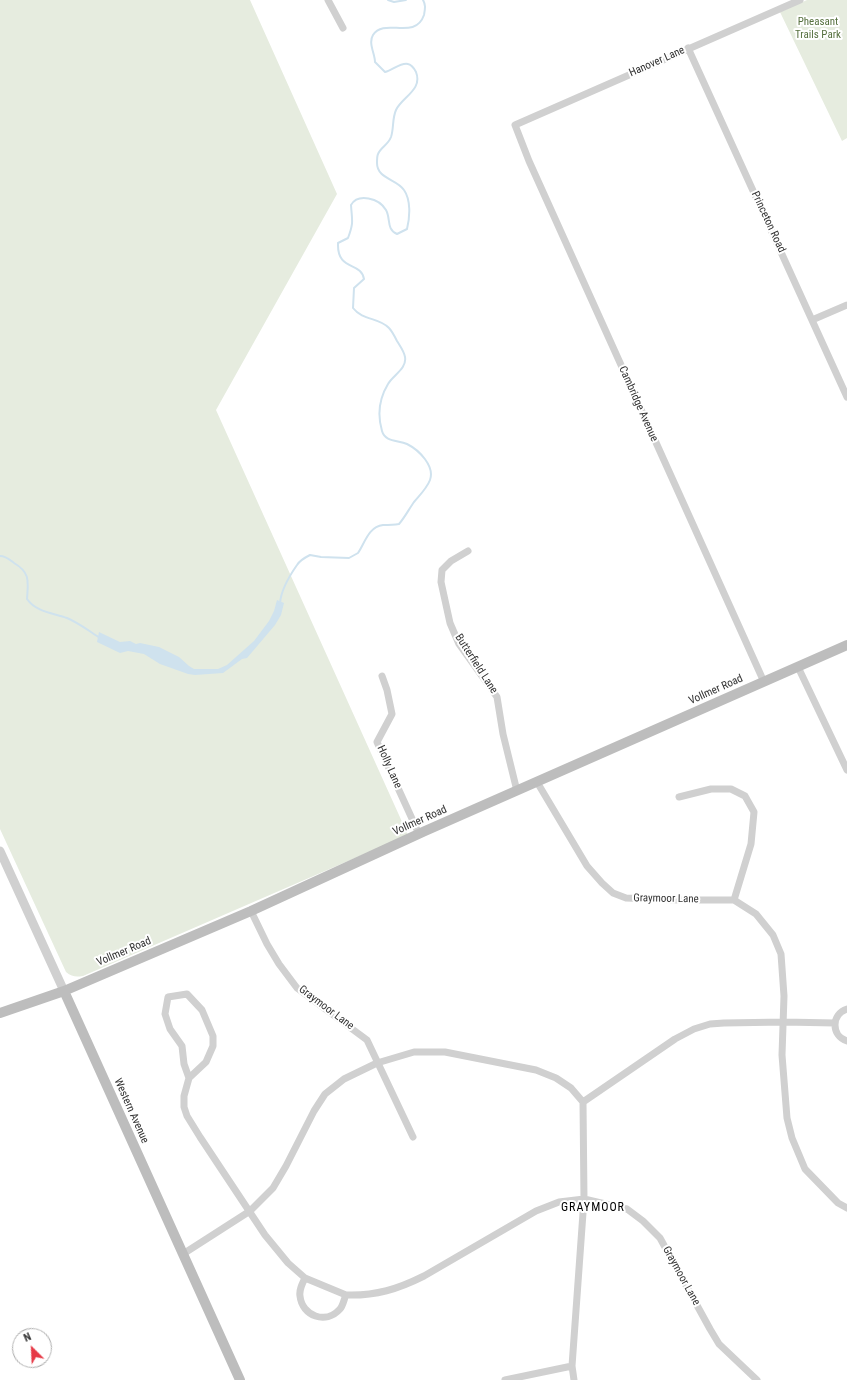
<!DOCTYPE html>
<style>
body{margin:0}
#map{position:relative;width:847px;height:1380px;overflow:hidden;background:#fff;font-family:"Roboto Condensed",sans-serif}
canvas{display:block}
.north{position:absolute;left:12px;top:1328px;width:40px;height:40px;box-sizing:border-box;background:#fff;border:1px solid #adadad;border-radius:50%;rotate:336deg;font-size:11px;font-weight:700;line-height:16px;text-align:center;color:#333}
.north::after{content:'';display:block;margin:auto;width:14px;height:18px;background:#e63946;clip-path:polygon(50% 0,100% 100%,50% 72%,0 100%)}
</style>
<div id="map">
<canvas width="847" height="1380"></canvas>
<div class="north">N</div>
</div>
<script>
const g = document.querySelector('canvas').getContext('2d');
g.lineJoin = 'round';
function paint(path, color) { g.fillStyle = color; g.fill(path, 'evenodd'); }
function strokePath(path, color, width, dash) { g.strokeStyle = color; g.lineWidth = width; g.lineCap = dash ? 'butt' : 'round'; g.setLineDash(dash || []); g.stroke(path); }
function write(font, color, halo, rows, align = 'center') {
  g.font = font + ' "Roboto Condensed",sans-serif'; g.lineWidth = 4; g.setLineDash([]); g.textBaseline = 'middle'; g.strokeStyle = halo; g.fillStyle = color; for (const [text, x, y, turn = 0] of rows) {
    g.save(); g.translate(x, y); g.rotate((+turn || 0) * Math.PI / 180); g.textAlign = isNaN(turn) ? turn : align; if (halo) g.strokeText(text, 0, 0); g.fillText(text, 0, 0); g.restore();
  }
}
paint(new Path2D(`
 M 0,0 L 250,0 L 337,194 L 216,410 L 408,835 L 83,976 C 76,977 72,977 66,972 L 0,829 Z
 M 807,0 L 847,0 L 847,138 L 842,141 L 780,12 Z`), '#e6ecdf');
paint(new Path2D(`
 M 277,600 L 284,603 L 281,615 L 275,625 L 247,658 L 242,659 L 223,673 L 195,675 L 188,674 L 160,664 L 144,654 L 128,651 L 120,653 L 97,642 L 99,632 L 101,633 L 120,642 L 130,641 L 136,644 L 140,643 L 159,647 L 179,657 L 189,666 L 194,669 L 218,669 L 227,665 L 254,641 L 269,621 L 274,611 Z`), '#cfe2ee');
strokePath(new Path2D(`
 M 388,0 L 394,2 L 406,0
 M 0,556 C 6,556 10,560 14,563 C 31,573 28,582 27,599 C 36,612 53,613 67,618 C 79,623 89,631 100,638
 M 280,603 C 281,591 290,575 297,565 C 300,560 306,557 310,555 L 321,557 L 349,558 L 358,553 C 365,543 368,527 383,525 C 388,525 393,525 399,524 C 405,517 409,509 414,502 C 420,495 427,488 430,480 C 435,466 419,450 407,444 C 398,440 385,442 382,431 C 377,414 379,399 388,384 C 393,375 407,369 405,357 C 404,351 400,346 397,341 C 395,337 392,331 389,328 C 379,317 363,321 353,308 L 354,288 L 364,279 C 361,261 337,272 338,243 L 348,238 C 354,222 352,221 351,205 C 358,193 379,198 386,210 C 391,219 386,229 397,234 L 407,229 C 410,217 411,200 404,190 C 397,179 377,179 377,163 C 377,160 377,156 378,154 C 381,147 388,145 391,137 C 394,128 392,119 396,110 C 402,97 423,90 416,72 C 414,68 412,65 408,64 C 401,62 393,70 385,72 L 375,62 C 375,54 368,43 373,35 C 384,17 415,41 424,15 C 425,9 426,5 423,0`), '#cfe2ee', 2);
strokePath(new Path2D(`
 M 328,0 L 343,28
 M 688,48 L 847,397
 M 812,320 L 847,305
 M 468,551 L 451,561 L 442,570 L 441,582 L 450,623 L 459,644 L 497,697 L 503,734 L 517,791
 M 798,667 L 847,770
 M 382,676 L 387,690 L 392,714 L 377,742 L 419,834
 M 764,682 L 529,161 L 515,125 L 800,0
 M 537,782 L 587,866 L 602,883 L 613,893 L 626,898 L 678,900 L 734,900
 M 679,797 L 711,789 L 731,789 L 745,796 L 754,812 L 751,844 L 734,900 L 756,914 L 773,935 L 781,954 L 784,996 L 782,1055 L 787,1118 L 792,1138 L 805,1169 L 838,1203 L 847,1208
 M 251,911 L 267,944 L 279,964 L 297,988 L 367,1040 L 413,1137
 M 847,1009 C 831,1014 831,1036 847,1041
 M 189,1078 L 184,1064 L 182,1046 L 170,1029 L 165,1014 L 168,997 L 187,994 L 202,1010 L 213,1036 L 213,1046 L 206,1062 L 189,1078 L 184,1096 L 184,1107 L 187,1116 L 200,1137 L 265,1235 L 288,1263 L 305,1278 L 346,1295
 M 183,1254 L 250,1211 L 273,1188 L 286,1166 L 314,1111 L 325,1094 L 344,1079 L 377,1063 L 414,1052 L 445,1052 L 536,1070 L 556,1078 L 571,1088 L 583,1102 L 675,1039 L 694,1029 L 710,1024 L 724,1023 L 784,1022 L 835,1023
 M 305,1278 C 302,1284 299,1290 300,1296 C 302,1316 326,1325 340,1309 C 343,1306 344,1299 346,1295 C 376,1296 398,1289 424,1276 L 536,1211 L 559,1202 L 584,1199 L 627,1209 L 643,1221 L 660,1238 L 710,1329 L 719,1344 L 757,1380
 M 505,1380 L 572,1366
 M 574,1380 L 572,1366 L 584,1199 L 583,1102`), '#d0d0d0', 7);
strokePath(new Path2D(`
 M 0,851 L 64,991`), '#d0d0d0', 9);
strokePath(new Path2D(`
 M 64,991 L 240,1380
 M 0,1013 L 64,991 L 251,911 L 425,831 L 847,645`), '#bdbdbd', 10);
write('11px', '#56703f', '#fff', [
 ["Pheasant",818,22],
 ["Trails Park",818,35]
]);
write('11px', '#333', '#fff', [
 ["Hanover Lane",657,62,-24],
 ["Princeton Road",768,222,65],
 ["Cambridge Avenue",638,404,66],
 ["Butterfield Lane",476,664,57],
 ["Vollmer Road",716,690,-24],
 ["Holly Lane",389,767,66],
 ["Vollmer Road",420,821,-24],
 ["Graymoor Lane",666,899,1],
 ["Vollmer Road",124,952,-23],
 ["Graymoor Lane",326,1008,37],
 ["Western Avenue",131,1111,66],
 ["Graymoor Lane",681,1276,61]
]);
g.letterSpacing = '1px';
write('12px', '#000', '#fff', [
 ["GRAYMOOR",593,1208]
]);
g.letterSpacing = '0px';
</script>
